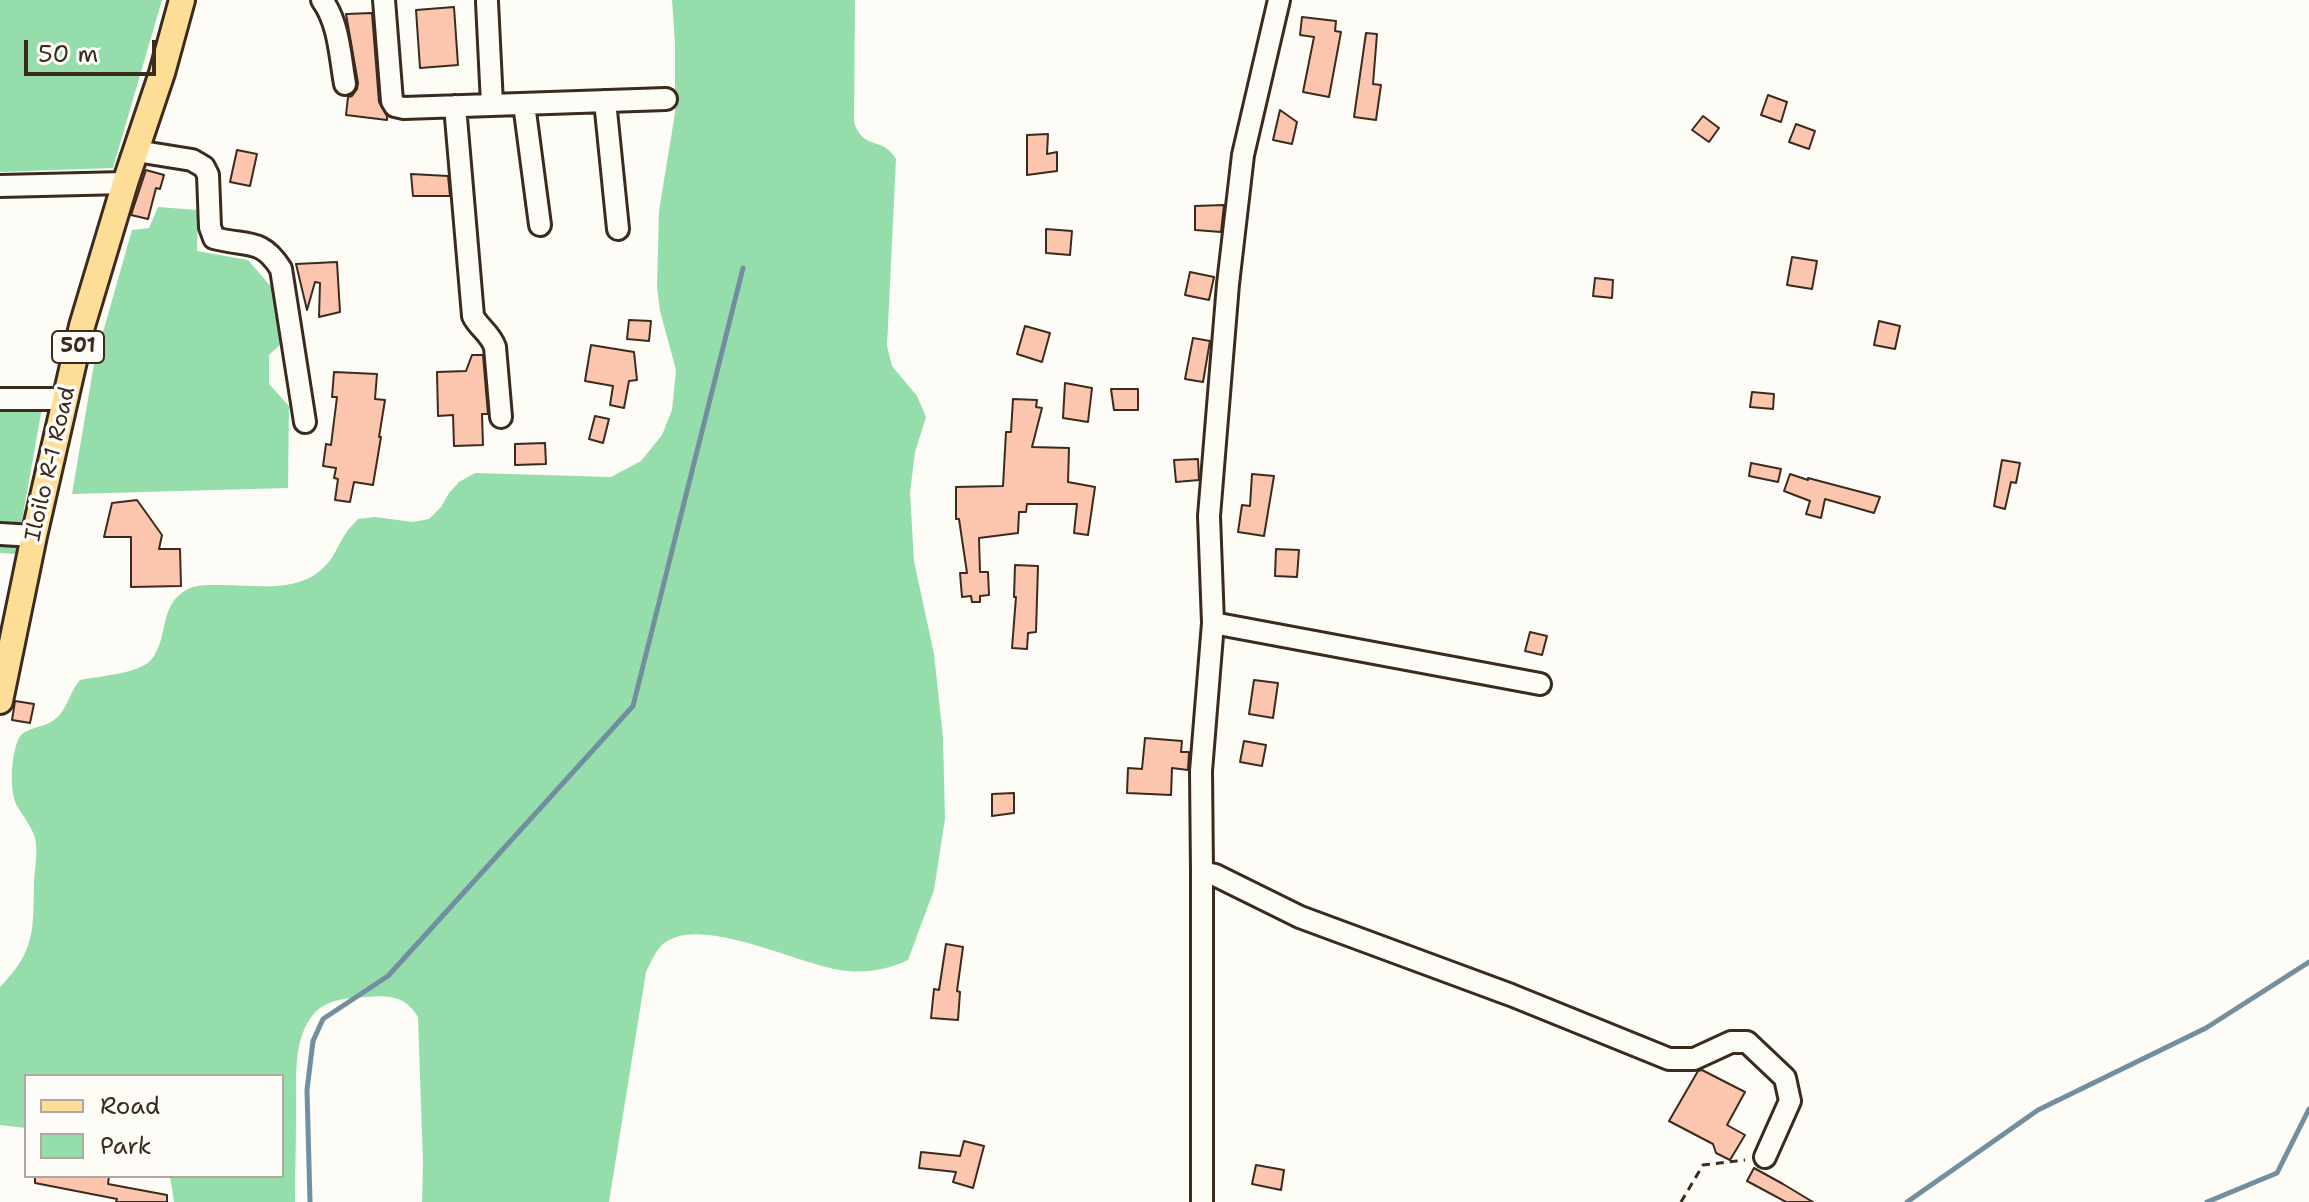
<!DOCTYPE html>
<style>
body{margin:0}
#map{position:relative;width:2309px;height:1202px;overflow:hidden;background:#fdfcf7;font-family:"Shantell Sans",sans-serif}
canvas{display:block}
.legend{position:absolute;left:24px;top:1074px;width:260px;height:104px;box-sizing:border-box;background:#fdfcf7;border:2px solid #afa8a0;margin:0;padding:10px 14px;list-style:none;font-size:24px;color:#3b2a1e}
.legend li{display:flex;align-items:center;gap:16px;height:40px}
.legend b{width:40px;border:2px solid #afa8a0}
.scale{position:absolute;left:24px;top:40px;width:132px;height:36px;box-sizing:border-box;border:4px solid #3b2a1e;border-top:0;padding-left:10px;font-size:24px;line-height:28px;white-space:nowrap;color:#3b2a1e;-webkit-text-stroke:6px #fdfcf7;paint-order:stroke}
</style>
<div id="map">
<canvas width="2309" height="1202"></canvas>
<ul class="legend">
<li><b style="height:10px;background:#fedd96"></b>Road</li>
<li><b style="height:22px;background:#95deac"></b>Park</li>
</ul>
<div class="scale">50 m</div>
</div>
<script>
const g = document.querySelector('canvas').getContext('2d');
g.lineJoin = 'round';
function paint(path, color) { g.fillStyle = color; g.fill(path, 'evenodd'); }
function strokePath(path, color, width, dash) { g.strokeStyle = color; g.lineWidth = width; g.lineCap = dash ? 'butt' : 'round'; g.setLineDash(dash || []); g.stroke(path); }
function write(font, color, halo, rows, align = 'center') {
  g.font = font + ' "Shantell Sans",sans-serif'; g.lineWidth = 7; g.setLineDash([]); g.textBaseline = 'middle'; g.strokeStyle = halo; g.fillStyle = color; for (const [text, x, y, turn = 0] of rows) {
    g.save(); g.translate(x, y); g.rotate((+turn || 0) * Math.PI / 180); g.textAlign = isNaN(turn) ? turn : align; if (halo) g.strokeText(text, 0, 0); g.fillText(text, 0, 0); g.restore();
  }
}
paint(new Path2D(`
 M 0,0 L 162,0 L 113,168 L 0,172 Z
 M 672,0 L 855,0 L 854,122 C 863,151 883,136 896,159 L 887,346 L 892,366 L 917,396 L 926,417 L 915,452 L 910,493 L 914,561 L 934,654 L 943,737 L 945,819 L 934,890 L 908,960 C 888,969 870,973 848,971 C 803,968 699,911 662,945 C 655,952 650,964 646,972 L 609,1202 L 422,1202 L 423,1163 L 418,1017 C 405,995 388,995 365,997 C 344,998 322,1000 310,1019 C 292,1045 297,1085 296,1115 C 296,1144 295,1173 295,1202 L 174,1202 L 170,1176 L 282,1176 L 282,1076 L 26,1076 L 26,1128 L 0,1125 L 0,987 C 36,950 33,930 34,881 C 35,868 38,851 35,838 C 32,827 23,816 17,806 C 9,790 11,757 18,740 C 24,726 43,729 54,720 C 67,711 70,691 80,680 C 99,676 138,674 151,660 C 169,639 158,606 186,590 C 197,584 209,585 222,585 C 255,585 296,593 322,569 C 334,559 337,546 346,533 C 349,528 354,524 358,519 L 375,517 L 413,522 L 429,519 L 441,507 L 449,493 L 459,482 L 475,473 L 611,477 L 641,461 L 662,435 L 672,410 L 676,370 L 660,311 L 657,287 L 659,211 L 675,113 L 675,43 Z
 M 158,207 L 198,210 L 197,251 L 248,260 L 274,290 L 283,342 L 269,355 L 269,384 L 289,406 L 288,488 L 72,494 L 94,364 L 132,230 L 149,228 Z
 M 0,407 L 42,408 L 16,554 L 0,553 Z`), '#95deac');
strokePath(new Path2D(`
 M 310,1202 L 307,1090 L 313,1041 L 323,1019 L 388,976 L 633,706 L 743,268
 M 1907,1202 L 2038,1110 L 2206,1028 L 2309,962
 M 2207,1202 L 2277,1173 L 2309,1109`), '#728fa0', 5);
const building = new Path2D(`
 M 454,7 L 458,65 L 420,68 L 416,10 Z
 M 372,13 L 379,102 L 387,116 L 387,120 L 346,115 L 348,97 L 352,96 L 357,89 L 358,83 L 346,14 Z
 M 1302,17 L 1336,21 L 1335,31 L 1341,32 L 1329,97 L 1303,92 L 1314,37 L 1300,35 Z
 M 1366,33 L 1377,34 L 1373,84 L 1381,85 L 1376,120 L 1354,117 Z
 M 1768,95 L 1787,102 L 1781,122 L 1761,115 Z
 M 1280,110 L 1297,122 L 1292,144 L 1273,140 Z
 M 1703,116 L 1719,128 L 1709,142 L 1692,130 Z
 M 1796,124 L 1815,131 L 1809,149 L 1789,142 Z
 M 1048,134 L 1047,154 L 1057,152 L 1057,171 L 1027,175 L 1027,135 Z
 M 237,150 L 257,154 L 250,186 L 230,182 Z
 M 146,170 L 164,175 L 160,189 L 156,188 L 148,219 L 131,215 Z
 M 411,174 L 448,176 L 450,196 L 413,196 Z
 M 1224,205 L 1221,232 L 1195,230 L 1195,206 Z
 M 1046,229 L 1072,231 L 1070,255 L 1046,253 Z
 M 1792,257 L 1817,261 L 1812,289 L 1787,285 Z
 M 337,262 L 340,312 L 319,317 L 320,283 L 315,282 L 307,310 L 296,264 Z
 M 1190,272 L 1214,277 L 1209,300 L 1185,295 Z
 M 1595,278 L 1613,280 L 1612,298 L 1593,296 Z
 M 629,320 L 651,321 L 649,341 L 627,339 Z
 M 1879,321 L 1900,326 L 1895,349 L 1874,345 Z
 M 1025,326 L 1050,333 L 1042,362 L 1017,354 Z
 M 1193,338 L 1210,341 L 1203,382 L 1185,379 Z
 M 591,345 L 634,352 L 637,380 L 629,381 L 624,408 L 610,405 L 613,386 L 585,381 Z
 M 472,355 L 483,355 L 488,414 L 482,414 L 483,445 L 454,446 L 453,415 L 438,416 L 437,372 L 466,371 Z
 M 334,372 L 377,374 L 375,399 L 385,400 L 379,437 L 381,437 L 373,485 L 354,482 L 350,502 L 335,500 L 338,479 L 334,478 L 336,468 L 323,466 L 326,444 L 331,445 L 337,397 L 332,397 Z
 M 1065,383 L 1092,388 L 1088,422 L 1063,418 Z
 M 1111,389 L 1138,389 L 1138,410 L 1114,410 Z
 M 1752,392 L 1774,394 L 1773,409 L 1750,407 Z
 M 1013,399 L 1037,400 L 1036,407 L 1042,408 L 1032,447 L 1069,448 L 1068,482 L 1095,487 L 1088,535 L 1074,533 L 1077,504 L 1027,504 L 1026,512 L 1019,512 L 1018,533 L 979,538 L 980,572 L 988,572 L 989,595 L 980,596 L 980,602 L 972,602 L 971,596 L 962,597 L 960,573 L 967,573 L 959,519 L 956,519 L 956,487 L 1003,486 L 1006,432 L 1011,432 Z
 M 595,416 L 609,419 L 603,443 L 589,439 Z
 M 545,443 L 546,464 L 515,465 L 515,444 Z
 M 1198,459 L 1199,480 L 1176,482 L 1174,460 Z
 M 2002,460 L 2020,463 L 2016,483 L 2011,482 L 2005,509 L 1994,506 Z
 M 1751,463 L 1781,469 L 1778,482 L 1749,476 Z
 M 1252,474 L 1274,476 L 1264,536 L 1238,532 L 1242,505 L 1250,506 Z
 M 1790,474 L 1808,480 L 1808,478 L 1880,497 L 1874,513 L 1825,499 L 1821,518 L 1806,514 L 1810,501 L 1784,491 Z
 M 137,500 L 162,535 L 159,549 L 180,549 L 181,586 L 131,587 L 131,537 L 104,537 L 112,503 Z
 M 1276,549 L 1299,550 L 1297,577 L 1275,576 Z
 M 1015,565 L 1038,566 L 1036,632 L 1028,633 L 1027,649 L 1012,648 L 1016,597 L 1014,597 Z
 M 1530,632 L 1547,636 L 1542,655 L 1525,651 Z
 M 1254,680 L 1278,683 L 1273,718 L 1249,714 Z
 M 15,701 L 34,704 L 30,723 L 12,720 Z
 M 1145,738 L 1182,741 L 1181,752 L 1189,752 L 1188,770 L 1172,768 L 1171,795 L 1127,793 L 1128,768 L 1142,769 Z
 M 1244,741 L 1266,745 L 1262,766 L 1240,762 Z
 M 1014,793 L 1014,813 L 992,816 L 992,794 Z
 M 946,944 L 963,947 L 957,991 L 960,992 L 958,1020 L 931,1018 L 934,989 L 939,990 Z
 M 1702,1070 L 1745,1092 L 1727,1125 L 1745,1135 L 1730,1160 L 1716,1153 L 1713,1144 L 1669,1121 L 1698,1071 Z
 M 964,1141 L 984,1146 L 973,1188 L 953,1182 L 956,1172 L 919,1168 L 921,1152 L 960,1156 Z
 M 1256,1165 L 1284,1170 L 1281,1190 L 1252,1184 Z
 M 1754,1168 L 1783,1184 L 1813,1202 L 1786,1202 L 1747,1181 Z
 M 35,1176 L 109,1176 L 108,1184 L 167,1195 L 167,1202 L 116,1202 L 117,1199 L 35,1183 Z`);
paint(building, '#fcc6ae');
strokePath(building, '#3b2a1e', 2);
const minor = new Path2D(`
 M 322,0 C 339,23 340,56 345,84
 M 384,0 L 392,101 L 395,106 L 404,108 L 666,99
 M 1279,0 L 1243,155 L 1228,284 L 1209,516 L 1213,623 L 1540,684
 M 487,2 L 492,104
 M 605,101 L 618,229
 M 524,104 L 540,225
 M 455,106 L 473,316 C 479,328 490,333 495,347 L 501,417
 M 136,151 L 192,160 L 204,167 L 208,175 L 210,227 L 214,238 C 247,247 261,237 281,269 L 305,422
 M 0,186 L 125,183
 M 0,399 L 67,399
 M 0,534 L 34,536
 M 1202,872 L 1201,771 L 1213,623
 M 1202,1202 L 1202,872 L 1215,875 L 1300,917 L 1511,995 L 1669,1059 L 1694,1059 L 1731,1042 L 1747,1042 L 1785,1078 L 1790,1101 L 1765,1157`);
const major = new Path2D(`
 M 0,701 L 34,536 L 82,326 L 125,183 L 162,73 L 182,0`);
strokePath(minor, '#3b2a1e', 26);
strokePath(major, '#3b2a1e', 30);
strokePath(new Path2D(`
 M 1681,1202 L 1703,1165 L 1745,1160`), '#3b2a1e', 3, [8, 6]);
strokePath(minor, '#fdfcf7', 20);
strokePath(major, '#fedd96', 24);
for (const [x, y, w] of [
 [78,347,52]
]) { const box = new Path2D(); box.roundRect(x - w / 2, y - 16, w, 32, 6); g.fillStyle = '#fdfcf7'; g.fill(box); strokePath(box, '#3b2a1e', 2); }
write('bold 20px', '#3b2a1e', null, [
 ["501",78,347]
]);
write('22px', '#3b2a1e', '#fdfcf7', [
 ["Iloilo R-1 Road",51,464,-77]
]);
</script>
